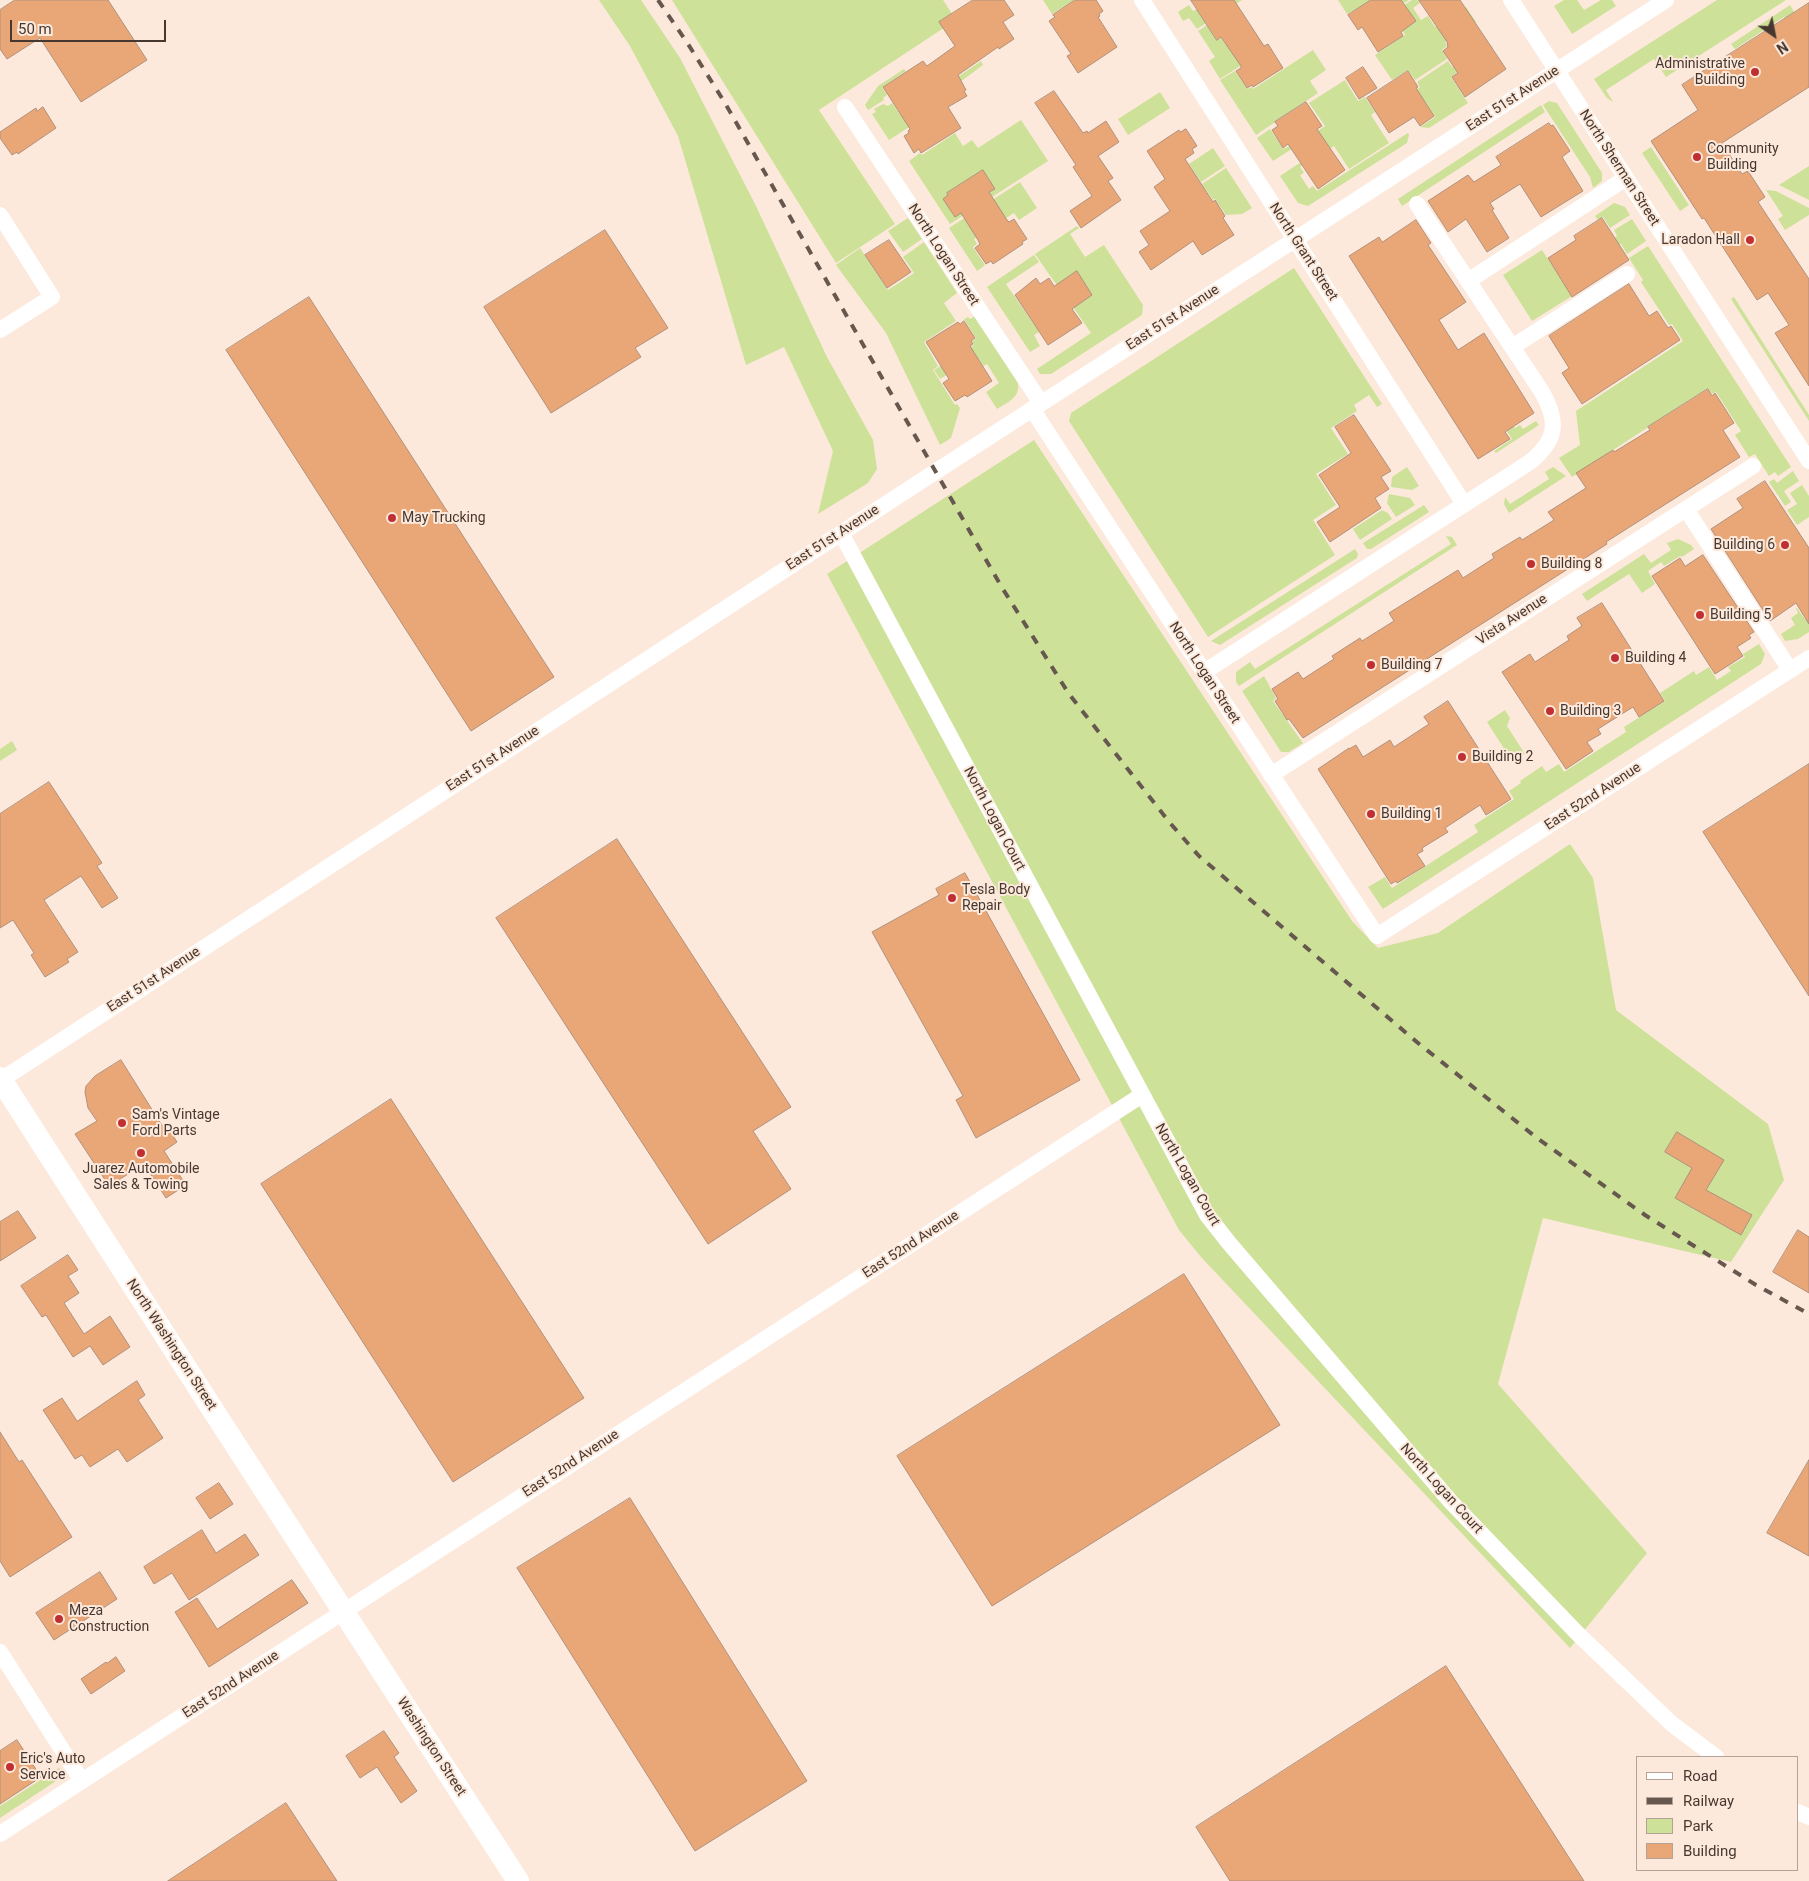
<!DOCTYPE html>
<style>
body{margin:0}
#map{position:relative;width:1809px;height:1881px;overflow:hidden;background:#fde9db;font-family:Roboto,sans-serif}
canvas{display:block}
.legend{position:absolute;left:1636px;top:1756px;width:162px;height:115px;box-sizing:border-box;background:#fde9db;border:1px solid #b4a297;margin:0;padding:6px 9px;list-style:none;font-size:15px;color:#463830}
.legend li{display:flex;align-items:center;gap:10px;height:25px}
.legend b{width:25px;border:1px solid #b4a297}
.north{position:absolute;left:1749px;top:10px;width:50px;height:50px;-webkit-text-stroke:4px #fde9db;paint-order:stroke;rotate:147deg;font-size:14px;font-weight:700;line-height:20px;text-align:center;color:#463830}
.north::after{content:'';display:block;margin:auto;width:18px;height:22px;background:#463830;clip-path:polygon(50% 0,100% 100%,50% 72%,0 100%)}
.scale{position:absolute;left:10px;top:20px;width:156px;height:22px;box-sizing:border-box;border:2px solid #463830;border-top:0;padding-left:6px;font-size:15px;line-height:18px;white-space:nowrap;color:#463830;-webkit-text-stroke:4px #fde9db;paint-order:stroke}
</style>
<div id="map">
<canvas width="1809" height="1881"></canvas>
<ul class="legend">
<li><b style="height:6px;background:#fff"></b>Road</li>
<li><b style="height:6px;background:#67584f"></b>Railway</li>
<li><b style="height:14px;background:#cde199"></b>Park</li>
<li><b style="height:14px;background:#e9a677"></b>Building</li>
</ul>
<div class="north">N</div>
<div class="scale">50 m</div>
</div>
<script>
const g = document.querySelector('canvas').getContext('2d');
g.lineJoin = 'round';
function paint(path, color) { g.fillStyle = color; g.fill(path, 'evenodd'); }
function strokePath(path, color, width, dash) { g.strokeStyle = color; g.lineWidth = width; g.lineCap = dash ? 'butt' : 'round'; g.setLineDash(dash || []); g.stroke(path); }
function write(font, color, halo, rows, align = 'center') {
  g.font = font + ' Roboto,sans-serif'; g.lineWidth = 4; g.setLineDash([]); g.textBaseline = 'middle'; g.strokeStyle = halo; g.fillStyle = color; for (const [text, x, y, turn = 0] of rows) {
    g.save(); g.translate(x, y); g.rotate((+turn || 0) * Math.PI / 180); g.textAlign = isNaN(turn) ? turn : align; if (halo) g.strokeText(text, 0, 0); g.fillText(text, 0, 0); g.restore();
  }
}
paint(new Path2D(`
 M 599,0 L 641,0 L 680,58 L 755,204 L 827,357 L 873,440 L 877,469 L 868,483 L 818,514 L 833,451 L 784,347 L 746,365 L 678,136 L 630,46 Z
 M 672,0 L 943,0 L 956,20 L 819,110 L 895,224 L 836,263 Z
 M 1043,0 L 1074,0 L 1052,14 Z
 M 1215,0 L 1242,0 L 1197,29 L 1189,18 L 1183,21 L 1178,12 L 1189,5 L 1193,11 Z
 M 1338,0 L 1409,0 L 1372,24 L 1360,7 L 1347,14 Z
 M 1412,0 L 1417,0 L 1420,3 L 1413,8 L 1421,20 L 1428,16 L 1435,27 L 1466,7 L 1476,22 L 1445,42 L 1447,46 L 1442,50 L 1447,59 L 1415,80 L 1408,70 L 1392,80 L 1375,55 L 1405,35 L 1391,13 Z
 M 1564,0 L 1577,0 L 1584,10 L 1601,0 L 1612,0 L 1616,6 L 1572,34 L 1554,6 Z
 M 1717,0 L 1786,0 L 1666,77 L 1654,59 L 1606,90 L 1613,102 L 1607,98 L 1594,79 Z
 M 1790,5 L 1799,20 L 1790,26 L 1784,17 L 1735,49 L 1731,44 Z
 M 1207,25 L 1217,40 L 1221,38 L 1226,45 L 1245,33 L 1259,54 L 1220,79 L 1209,61 L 1215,57 L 1198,31 Z
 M 1492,46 L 1493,49 L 1451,77 L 1468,103 L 1429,128 L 1420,127 L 1435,117 L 1426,103 L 1411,112 L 1402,99 L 1420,87 L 1417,82 L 1448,61 L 1452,67 L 1459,63 L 1461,66 Z
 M 1313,50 L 1326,70 L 1310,81 L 1318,93 L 1256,135 L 1220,80 L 1235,71 L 1247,89 L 1252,87 L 1253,89 Z
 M 981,61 L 983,65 L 948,91 L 953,99 L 889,140 L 872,114 L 876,112 L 874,109 L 883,104 L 888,106 L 892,103 L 901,116 Z
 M 904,69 L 906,71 L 882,87 L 887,95 L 883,98 L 884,100 L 868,110 L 865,105 L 878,86 Z
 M 1345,80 L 1358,101 L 1365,97 L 1375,112 L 1371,115 L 1389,143 L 1349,169 L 1334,146 L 1326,151 L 1315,133 L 1325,126 L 1309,103 Z
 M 1160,92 L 1170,108 L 1128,135 L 1118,119 Z
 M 1549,101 L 1557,103 L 1602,173 L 1602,181 L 1593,188 L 1590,177 L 1543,105 Z
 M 1541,105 L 1545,112 L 1402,206 L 1398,199 Z
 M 1021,120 L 1048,161 L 950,224 L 909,161 L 920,153 L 922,155 L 955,133 L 963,146 L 972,140 L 978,148 Z
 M 1270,129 L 1283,149 L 1314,135 L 1273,161 L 1257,138 Z
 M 1408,133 L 1409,135 L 1407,143 L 1308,206 L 1298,203 L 1280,176 L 1319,150 L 1321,153 L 1300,167 L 1304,173 L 1300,175 L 1309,189 L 1313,186 L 1317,191 Z
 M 1651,147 L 1689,205 L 1680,211 L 1642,153 Z
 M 1213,148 L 1225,166 L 1201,182 L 1189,164 Z
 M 1809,166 L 1809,200 L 1779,185 Z
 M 1226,168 L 1252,208 L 1242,214 L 1226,215 L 1215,199 L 1213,200 L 1202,184 Z
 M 1020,182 L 1037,208 L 1019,220 L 1014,213 L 974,239 L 977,244 L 973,247 L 985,265 L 977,271 L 949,228 Z
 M 1766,190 L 1776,191 L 1809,208 L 1809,215 L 1785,230 L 1778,219 L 1783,216 Z
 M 1614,203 L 1625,207 L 1630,215 L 1610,228 L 1603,217 L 1598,220 L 1595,216 Z
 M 908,218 L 922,239 L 903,252 L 888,231 Z
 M 1632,219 L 1646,241 L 1627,254 L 1621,244 L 1615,248 L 1611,241 L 1617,236 L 1614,230 Z
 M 1077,226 L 1079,228 L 1070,234 L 1085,257 L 1104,245 L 1143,305 L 1142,315 L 1051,374 L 1040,374 L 1037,369 L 1091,333 C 1073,306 1053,281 1035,254 Z
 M 924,242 L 957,293 L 944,303 L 956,321 L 924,342 L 938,366 L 933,370 L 955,405 L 957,404 L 960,408 L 951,438 L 940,445 L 886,333 L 836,265 L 860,248 L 888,290 L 914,273 L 903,257 Z
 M 1648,246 L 1791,467 L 1778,476 L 1775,472 L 1769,476 L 1755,454 L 1749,457 L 1735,435 L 1741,431 L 1716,392 L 1712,394 L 1708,388 L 1572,477 L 1559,458 L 1580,445 L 1576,411 L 1683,341 L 1672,324 L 1669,325 L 1641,282 L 1643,280 L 1629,258 Z
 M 1542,250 L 1572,296 L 1532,321 L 1503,275 Z
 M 1034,255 L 1039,262 L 1006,284 L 1039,332 L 1034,335 L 1040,346 L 1030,352 L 987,287 Z
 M 1294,268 L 1382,404 L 1377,407 L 1369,395 L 1354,405 L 1357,411 L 1331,428 L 1348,454 L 1316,474 L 1336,505 L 1313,520 L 1335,555 L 1208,637 L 1069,421 L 1071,413 Z
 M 1734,297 L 1809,415 L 1809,421 L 1731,299 Z
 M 975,316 L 1018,383 C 1020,398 1008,402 997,409 L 986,392 L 999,383 L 987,364 L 983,366 L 979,359 L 958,372 L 956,369 L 940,379 L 934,370 L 974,345 L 972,342 L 976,338 L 964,319 L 968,317 L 970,319 Z
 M 1501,407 L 1515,428 L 1520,425 L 1523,429 L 1536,421 L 1539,425 L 1496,453 L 1494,451 L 1512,439 L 1494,412 Z
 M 1034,440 L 1352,921 L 1378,948 L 1438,933 L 1570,844 L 1593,878 L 1616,1010 L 1768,1124 L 1784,1180 L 1731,1262 L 1543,1218 L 1498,1384 L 1647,1553 L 1570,1648 L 1201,1257 L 1179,1230 L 827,574 Z
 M 1407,467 L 1419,486 L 1412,490 L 1391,487 L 1392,477 Z
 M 1553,467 L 1566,476 L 1509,513 L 1504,504 L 1505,497 L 1510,504 L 1549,479 L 1545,472 Z
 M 1793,471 L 1799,481 L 1784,491 L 1791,502 L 1785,506 L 1769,482 L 1774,479 L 1777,483 Z
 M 1802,485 L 1809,496 L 1809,517 L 1797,525 L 1787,510 L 1797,504 L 1790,493 Z
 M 1389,494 L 1410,498 L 1415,505 L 1396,517 L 1387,503 Z
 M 1424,505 L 1429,512 L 1371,549 L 1367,549 L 1363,543 Z
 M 1382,510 L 1388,513 L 1392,519 L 1360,540 L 1353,529 Z
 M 1446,536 L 1452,537 L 1457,545 L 1239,686 L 1236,682 L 1236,672 L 1250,662 L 1255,669 L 1451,544 Z
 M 1678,539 L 1691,545 L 1694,549 L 1682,557 L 1680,556 L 1664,566 L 1661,562 L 1648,571 L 1655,584 L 1642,593 L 1629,574 L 1587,601 L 1582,594 L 1644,554 L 1651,563 L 1671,550 L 1667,543 Z
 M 1355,549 L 1358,554 L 1357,558 L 1220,645 L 1211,641 Z
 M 1796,608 L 1797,608 L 1805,619 L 1809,617 L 1809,632 L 1798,639 L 1785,641 L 1781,634 L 1795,625 L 1791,618 L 1798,613 Z
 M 1759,644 L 1765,654 L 1761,664 L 1383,909 L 1368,887 L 1385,877 L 1392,888 L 1478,832 L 1474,825 L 1514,799 L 1509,791 L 1521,783 L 1520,781 L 1542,766 L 1546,772 L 1559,764 L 1564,772 L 1626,732 L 1624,727 L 1665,701 L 1660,693 L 1694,671 L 1696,675 L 1709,667 L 1717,680 L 1731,671 L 1728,667 L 1745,657 L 1743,654 Z
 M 1264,676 L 1276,698 L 1273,701 L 1303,743 L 1289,752 L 1281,752 L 1242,691 Z
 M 1505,710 L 1510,718 L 1507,726 L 1525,754 L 1518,758 L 1515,755 L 1510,758 L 1487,722 Z
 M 12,741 L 17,750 L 0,761 L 0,749 Z
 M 59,1768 L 62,1771 L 59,1779 L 0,1818 L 0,1806 Z`), '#cde199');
const building = new Path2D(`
 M 15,0 L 108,0 L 147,60 L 81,102 L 40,38 L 7,59 L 0,49 L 0,10 Z
 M 973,0 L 1004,0 L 1014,15 L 1003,22 L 1014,39 L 999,49 L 998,47 L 958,75 L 966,90 L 964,91 L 967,96 L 948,107 L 961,128 L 921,153 L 919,149 L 914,153 L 904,136 L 909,133 L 908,131 L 910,129 L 883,87 L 923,61 L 927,66 L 955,46 L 939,22 Z
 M 1075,0 L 1096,0 L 1103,11 L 1099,14 L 1100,16 L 1098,17 L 1117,47 L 1078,73 L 1067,56 L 1071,54 L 1049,21 L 1055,17 L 1053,15 Z
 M 1191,0 L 1234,0 L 1264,46 L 1268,44 L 1283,68 L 1253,87 L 1252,85 L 1247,88 L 1236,71 L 1241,68 L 1241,66 L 1221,37 L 1217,40 Z
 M 1371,0 L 1401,0 L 1416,21 L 1401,32 L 1403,36 L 1378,52 L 1362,27 L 1358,30 L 1348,15 Z
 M 1419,0 L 1460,0 L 1506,69 L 1465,97 L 1452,77 L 1458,73 L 1443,51 L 1448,47 L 1447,42 Z
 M 1809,3 L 1809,87 L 1722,143 L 1742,174 L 1748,171 L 1765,197 L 1758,202 L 1809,279 L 1809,386 L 1775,333 L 1789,325 L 1768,293 L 1757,300 L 1704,218 L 1702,219 L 1651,141 L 1698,110 L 1682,85 Z
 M 1363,67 L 1377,88 L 1359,99 L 1346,78 Z
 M 1408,71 L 1418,87 L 1416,88 L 1434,116 L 1420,126 L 1414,117 L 1389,133 L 1367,98 Z
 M 1054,91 L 1083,133 L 1087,131 L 1088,133 L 1106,121 L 1119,142 L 1098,156 L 1113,178 L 1108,181 L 1121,200 L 1081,228 L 1070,211 L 1092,196 L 1073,167 L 1076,165 L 1035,103 Z
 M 1306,102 L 1322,126 L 1317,129 L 1345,170 L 1318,189 L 1288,144 L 1283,148 L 1272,130 L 1278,126 L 1275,122 Z
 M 43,107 L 56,128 L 18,154 L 17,152 L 12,155 L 0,138 L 0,132 L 36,108 L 37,111 Z
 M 1549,123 L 1551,126 L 1553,125 L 1570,151 L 1562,157 L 1583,191 L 1541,217 L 1520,184 L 1490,203 L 1494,209 L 1492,210 L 1509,238 L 1487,252 L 1466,219 L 1448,232 L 1428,201 L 1468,175 L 1474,182 L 1501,165 L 1496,157 Z
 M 1186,129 L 1197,146 L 1192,149 L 1194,153 L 1185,159 L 1213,202 L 1215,200 L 1225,216 L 1223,218 L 1234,235 L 1202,255 L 1193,241 L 1151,270 L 1139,252 L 1149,245 L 1140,231 L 1170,211 L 1154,187 L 1165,179 L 1147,151 L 1179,130 L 1180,132 Z
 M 983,170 L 995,189 L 989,192 L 1007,220 L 1009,222 L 1014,219 L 1027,239 L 1022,242 L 1023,244 L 993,264 L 991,261 L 986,264 L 975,248 L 980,244 L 978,240 L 961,213 L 955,217 L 943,199 L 948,195 L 947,193 Z
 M 1602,218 L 1629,260 L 1572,297 L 1548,258 L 1576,240 L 1574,236 Z
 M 1416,220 L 1431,243 L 1428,245 L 1466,302 L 1439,320 L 1458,350 L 1484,333 L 1534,413 L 1505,432 L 1510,439 L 1478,459 L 1349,256 L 1379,237 L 1382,242 Z
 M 605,230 L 668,328 L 635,348 L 641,357 L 551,413 L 484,307 Z
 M 889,240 L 911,272 L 887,288 L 865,255 Z
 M 1077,271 L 1092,295 L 1072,309 L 1082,323 L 1048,345 L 1015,295 L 1036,278 L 1040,284 L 1049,278 L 1054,286 Z
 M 1629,284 L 1649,316 L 1657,311 L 1668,328 L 1671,326 L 1680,340 L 1582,404 L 1562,373 L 1569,368 L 1549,336 Z
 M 309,297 L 554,677 L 471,731 L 226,350 Z
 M 964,321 L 975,338 L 971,341 L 973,344 L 970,346 L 992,381 L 967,397 L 965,395 L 955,401 L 943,383 L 949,379 L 926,342 L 958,322 L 960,324 Z
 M 1708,389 L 1712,396 L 1715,393 L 1734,423 L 1723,430 L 1740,457 L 1606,542 L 1607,544 L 1303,738 L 1289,719 L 1287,720 L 1275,701 L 1278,699 L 1272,689 L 1298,672 L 1303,679 L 1334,659 L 1332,656 L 1360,638 L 1362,641 L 1394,621 L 1389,613 L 1458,570 L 1463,578 L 1494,558 L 1492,554 L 1520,537 L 1522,540 L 1554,520 L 1548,512 L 1586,488 L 1576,473 L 1613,450 L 1614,452 L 1650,430 L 1648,427 Z
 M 1354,415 L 1391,471 L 1381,477 L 1389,489 L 1375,498 L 1381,508 L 1330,542 L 1317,522 L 1340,507 L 1319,475 L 1351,453 L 1335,427 Z
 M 1765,481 L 1809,548 L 1809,624 L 1796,603 L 1770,621 L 1711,529 L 1743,508 L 1737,499 Z
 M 1703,555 L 1754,632 L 1749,635 L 1751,638 L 1737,647 L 1743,656 L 1715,674 L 1652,576 L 1680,558 L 1685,566 Z
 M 1602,603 L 1664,701 L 1639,717 L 1633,707 L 1598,729 L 1601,734 L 1587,742 L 1593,751 L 1566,769 L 1502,672 L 1530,654 L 1535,662 L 1569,640 L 1567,636 L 1582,626 L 1577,618 Z
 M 1448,701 L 1511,799 L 1486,815 L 1480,805 L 1445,828 L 1448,832 L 1422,848 L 1423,851 L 1417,854 L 1425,866 L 1397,883 L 1396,881 L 1391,884 L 1318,769 L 1349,748 L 1349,749 L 1356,745 L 1363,757 L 1390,740 L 1394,747 L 1429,724 L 1424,717 Z
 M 1809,764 L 1809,996 L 1703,832 Z
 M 49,782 L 102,863 L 97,866 L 118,898 L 102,908 L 81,876 L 44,900 L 78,952 L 67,959 L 69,962 L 45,977 L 31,955 L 34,953 L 13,920 L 0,928 L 0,814 Z
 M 617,839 L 791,1107 L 753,1131 L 791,1189 L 708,1244 L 496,918 Z
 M 965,873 L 1080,1080 L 976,1138 L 956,1100 L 963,1096 L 872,932 L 939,895 L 936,889 Z
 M 121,1060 L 163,1127 L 166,1125 L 177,1142 L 164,1151 L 186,1185 L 166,1198 L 144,1164 L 109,1186 L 75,1134 L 97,1121 L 88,1108 L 85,1092 L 86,1086 L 95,1076 Z
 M 391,1099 L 584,1398 L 453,1482 L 261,1184 Z
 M 1677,1132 L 1724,1160 L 1706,1190 L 1752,1215 L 1741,1235 L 1675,1198 L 1692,1168 L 1665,1152 Z
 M 18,1211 L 36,1238 L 0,1261 L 0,1222 Z
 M 1798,1230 L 1809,1237 L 1809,1293 L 1773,1272 Z
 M 68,1255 L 78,1270 L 68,1276 L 79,1293 L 64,1303 L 84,1334 L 110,1316 L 130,1347 L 103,1365 L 90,1346 L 73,1357 L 46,1315 L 42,1317 L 21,1286 Z
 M 1184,1274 L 1280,1425 L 992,1606 L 897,1456 Z
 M 137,1381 L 145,1395 L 138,1400 L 163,1438 L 127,1462 L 118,1449 L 90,1467 L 82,1455 L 75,1459 L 43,1410 L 62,1398 L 77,1421 Z
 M 0,1432 L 19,1462 L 22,1460 L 72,1537 L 10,1577 L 0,1561 Z
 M 1809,1460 L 1809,1556 L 1767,1533 Z
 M 219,1483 L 233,1504 L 210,1519 L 196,1498 Z
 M 630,1498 L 807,1781 L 695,1851 L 517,1568 Z
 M 202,1530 L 216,1553 L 245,1534 L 259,1555 L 189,1600 L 172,1573 L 154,1584 L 144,1567 Z
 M 100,1572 L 117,1599 L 54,1640 L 36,1613 Z
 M 292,1580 L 308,1603 L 209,1667 L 175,1612 L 197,1598 L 217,1629 Z
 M 116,1657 L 125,1671 L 91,1694 L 81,1679 L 106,1662 L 107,1663 Z
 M 1446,1666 L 1584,1881 L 1230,1881 L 1196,1827 Z
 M 384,1731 L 399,1753 L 394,1757 L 417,1791 L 401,1803 L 377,1767 L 360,1778 L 346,1756 Z
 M 17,1740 L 41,1777 L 0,1804 L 0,1751 Z
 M 286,1803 L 337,1881 L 168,1881 Z`);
paint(building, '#e9a677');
strokePath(building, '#b0917d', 1);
strokePath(new Path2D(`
 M 1142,0 L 1464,504
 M 1511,0 L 1809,461
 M 845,107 L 1041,403
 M 0,215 L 52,297 L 0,330
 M 1468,281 L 1626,178
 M 1512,347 L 1627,274
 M 1032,409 L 1377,936 L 1809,658
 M 1686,509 L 1790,670
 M 841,533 L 1207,1215 L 1229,1243 L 1451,1502 L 1578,1634 L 1672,1724 L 1716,1757
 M 1204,672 L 1530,462 C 1557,440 1559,422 1542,392 L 1417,204
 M 1271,775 L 1753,466
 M 1,1080 L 935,472 L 1666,0
 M 0,1652 L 82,1781
 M 1798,1812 L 1809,1817
 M 0,1834 L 1142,1095`), '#fff', 16);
strokePath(new Path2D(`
 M 0,1078 L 211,1407 L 518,1881`), '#fff', 22);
strokePath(new Path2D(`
 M 658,0 L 688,44 L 725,103 L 1001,586 L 1069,694 L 1170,823 L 1199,856 L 1418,1043 L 1537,1138 L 1645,1215 L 1756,1285 L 1809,1314`), '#67584f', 4, [9, 9]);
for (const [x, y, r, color] of [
 [1755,72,5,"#c03033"],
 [1697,157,5,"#c03033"],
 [1750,240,5,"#c03033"],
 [392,518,5,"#c03033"],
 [1785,545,5,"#c03033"],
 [1531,564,5,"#c03033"],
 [1700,615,5,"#c03033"],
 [1615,658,5,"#c03033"],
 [1371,665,5,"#c03033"],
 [1550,711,5,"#c03033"],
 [1462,757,5,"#c03033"],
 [1371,814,5,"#c03033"],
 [952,898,5,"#c03033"],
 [122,1123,5,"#c03033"],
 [141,1153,5,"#c03033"],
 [59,1619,5,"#c03033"],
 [10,1767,5,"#c03033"]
]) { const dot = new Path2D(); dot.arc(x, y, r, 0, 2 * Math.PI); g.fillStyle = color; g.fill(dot); strokePath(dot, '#fde9db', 2); }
write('14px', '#463830', '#fde9db', [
 ["Administrative",1745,64,"right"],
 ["Building",1745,80,"right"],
 ["Community",1707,149],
 ["Building",1707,165],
 ["Laradon Hall",1740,240,"right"],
 ["May Trucking",402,518],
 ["Building 6",1775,545,"right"],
 ["Building 8",1541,564],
 ["Building 5",1710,615],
 ["Building 4",1625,658],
 ["Building 7",1381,665],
 ["Building 3",1560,711],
 ["Building 2",1472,757],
 ["Building 1",1381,814],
 ["Tesla Body",962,890],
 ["Repair",962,906],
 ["Sam's Vintage",132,1115],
 ["Ford Parts",132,1131],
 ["Juarez Automobile",141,1169,"center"],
 ["Sales & Towing",141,1185,"center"],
 ["Meza",69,1611],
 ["Construction",69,1627],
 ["Eric's Auto",20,1759],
 ["Service",20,1775]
], 'left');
write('14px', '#463830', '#fde9db', [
 ["East 51st Avenue",1513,99,-33],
 ["North Sherman Street",1619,168,57],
 ["North Grant Street",1303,252,57],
 ["North Logan Street",943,255,57],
 ["East 51st Avenue",1173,318,-33],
 ["East 51st Avenue",833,538,-33],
 ["Vista Avenue",1512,620,-33],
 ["North Logan Street",1204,673,57],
 ["East 51st Avenue",493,759,-33],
 ["East 52nd Avenue",1593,797,-33],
 ["North Logan Court",994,819,62],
 ["East 51st Avenue",154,980,-33],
 ["North Logan Court",1187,1175,60],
 ["East 52nd Avenue",911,1245,-33],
 ["North Washington Street",171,1345,57],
 ["East 52nd Avenue",571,1464,-33],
 ["North Logan Court",1441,1489,48],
 ["East 52nd Avenue",231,1685,-33],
 ["Washington Street",431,1747,57]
]);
</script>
